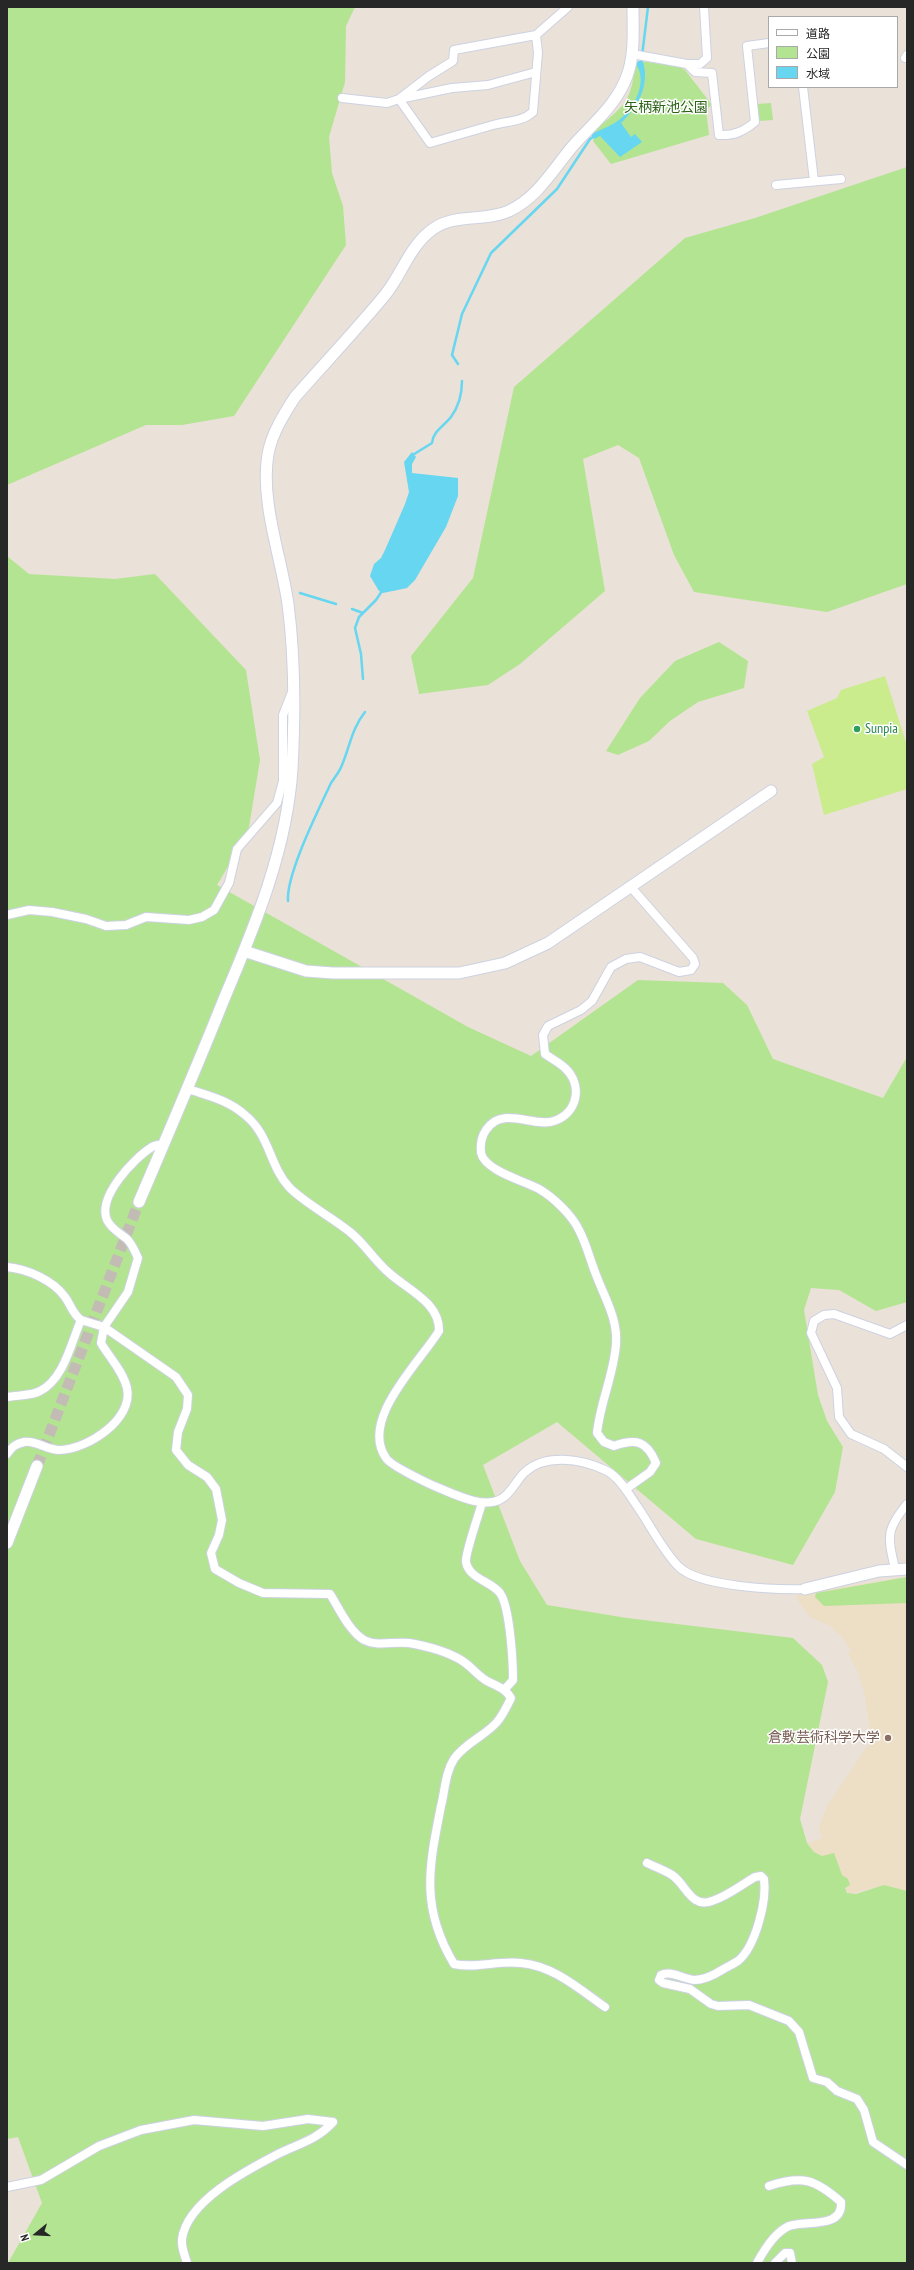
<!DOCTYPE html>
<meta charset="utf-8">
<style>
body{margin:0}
#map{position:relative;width:914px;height:2270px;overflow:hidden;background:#eae1d8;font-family:"PT Sans Narrow","Noto Sans JP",sans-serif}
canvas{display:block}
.frame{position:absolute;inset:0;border:8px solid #272727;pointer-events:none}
.legend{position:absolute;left:768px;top:16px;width:130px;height:72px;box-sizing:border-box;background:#fff;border:1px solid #a9a9a9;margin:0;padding:5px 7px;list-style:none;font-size:12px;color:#272727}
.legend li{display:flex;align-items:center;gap:8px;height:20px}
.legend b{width:20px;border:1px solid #a9a9a9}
.north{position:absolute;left:16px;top:2214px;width:40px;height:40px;-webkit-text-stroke:3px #fff;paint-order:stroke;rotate:252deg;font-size:11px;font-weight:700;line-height:16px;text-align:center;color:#272727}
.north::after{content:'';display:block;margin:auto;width:14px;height:18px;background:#272727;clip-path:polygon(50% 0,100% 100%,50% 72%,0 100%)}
</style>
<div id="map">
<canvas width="914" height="2270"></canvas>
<div class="frame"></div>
<ul class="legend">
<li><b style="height:5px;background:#fff"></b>道路</li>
<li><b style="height:11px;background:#b3e491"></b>公園</li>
<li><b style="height:11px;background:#66d6f1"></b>水域</li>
</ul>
<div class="north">N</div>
</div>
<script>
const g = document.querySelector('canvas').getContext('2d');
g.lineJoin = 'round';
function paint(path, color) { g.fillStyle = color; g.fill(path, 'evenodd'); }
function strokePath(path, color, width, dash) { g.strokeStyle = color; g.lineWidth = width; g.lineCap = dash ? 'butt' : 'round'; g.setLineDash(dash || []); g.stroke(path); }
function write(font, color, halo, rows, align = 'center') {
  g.font = font + ' "PT Sans Narrow","Noto Sans JP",sans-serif'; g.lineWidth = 3; g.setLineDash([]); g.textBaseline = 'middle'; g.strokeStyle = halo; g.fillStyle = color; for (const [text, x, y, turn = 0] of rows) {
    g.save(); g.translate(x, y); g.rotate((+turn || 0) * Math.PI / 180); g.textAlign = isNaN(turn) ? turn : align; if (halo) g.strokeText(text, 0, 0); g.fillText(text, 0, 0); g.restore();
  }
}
paint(new Path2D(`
 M 907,1577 L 907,1891 L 884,1885 L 850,1894 L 845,1888 L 850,1885 L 848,1879 L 842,1875 L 834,1854 L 822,1856 L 814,1852 L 808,1843 L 822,1838 L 819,1828 L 827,1806 L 868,1745 L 870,1731 L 865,1696 L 858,1672 L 848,1654 L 851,1651 L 843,1638 L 830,1626 L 810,1617 L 799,1602 L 796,1595 Z`), '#eddec6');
paint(new Path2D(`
 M 7,7 L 355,7 L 346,26 L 345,82 L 329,137 L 332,173 L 343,206 L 346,245 L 234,416 L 182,425 L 146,425 L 7,485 Z
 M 639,61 L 679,66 L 685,70 L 712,105 L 706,109 L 709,135 L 611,164 L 593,141 L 594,139 L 591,134 C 620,107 632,107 635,63 Z
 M 771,103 L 773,120 L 759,121 L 757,104 Z
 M 907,167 L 907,584 L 827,612 L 694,592 L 674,555 L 639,458 L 618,445 L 583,459 L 605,591 L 520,664 L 488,685 L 419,694 L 411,656 L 473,578 L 514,387 L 685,238 L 755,218 Z
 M 7,556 L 29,574 L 115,579 L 155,574 L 246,670 L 260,760 L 248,833 L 217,885 L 468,1027 L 531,1056 L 638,980 L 723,983 L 747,1005 L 773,1059 L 883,1098 L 907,1057 L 907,1302 L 876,1311 L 839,1290 L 811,1288 L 804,1310 L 818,1395 L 827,1421 L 843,1447 L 835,1492 L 793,1565 L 696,1539 L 557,1422 L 483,1465 L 520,1561 L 547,1605 L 627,1618 L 793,1638 L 822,1665 L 828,1682 L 800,1819 L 807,1843 L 814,1852 L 822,1856 L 834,1853 L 842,1875 L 848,1879 L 850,1885 L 845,1888 L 847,1893 L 856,1894 L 884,1885 L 907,1891 L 907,2263 L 8,2263 L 42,2203 L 18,2137 L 7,2139 Z
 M 719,642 L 748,661 L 744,688 L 698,702 L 670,721 L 649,741 L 618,755 L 606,751 L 640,698 L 675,661 Z
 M 907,1577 L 907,1603 L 824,1606 L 815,1597 L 816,1593 Z`), '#b3e491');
paint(new Path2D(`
 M 885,676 L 907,746 L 907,789 L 824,815 L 812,764 L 824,757 L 807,711 L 837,698 L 841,690 Z`), '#caec8c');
paint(new Path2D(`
 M 639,61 L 643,62 C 650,85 638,107 621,123 L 631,137 L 635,134 L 642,142 L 620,157 L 600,136 L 594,139 L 591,134 C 600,130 611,126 619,120 C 635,108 649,80 635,63 Z
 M 412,452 L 416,457 L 412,464 L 412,473 L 458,478 L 458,496 L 446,527 L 415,580 L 407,588 L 383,593 L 379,591 L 370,576 L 374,564 L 381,558 L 385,550 L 405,504 L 409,492 L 404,462 Z`), '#66d6f1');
strokePath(new Path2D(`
 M 641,64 L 648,7
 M 458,364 L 452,355 L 462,314 L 491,253 L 557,189 L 590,139 L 596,135
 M 411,456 L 432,443 C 433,431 444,426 451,417 C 459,406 462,395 462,381
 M 300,593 L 336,604
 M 352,609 L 363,613
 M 363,679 L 361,654 L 355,628 L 359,617 L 376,600 L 382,591
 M 288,901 C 286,874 319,809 331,783 C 335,777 340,771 342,765 C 350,746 352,728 365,712`), '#66d6f1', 2.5);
strokePath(new Path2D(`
 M 37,1466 L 139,1202`), '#c3bcb5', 11, [11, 5.5]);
const minor = new Path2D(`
 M 536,35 L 538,53 L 533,112 C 522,122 507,121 493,125 C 472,131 451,137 430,143 L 399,99 L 452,88 L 488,85 L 536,72
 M 632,54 L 687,64 L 695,72 L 712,73 L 719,135 C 734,136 744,131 755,122 L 747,46 L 769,43
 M 905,58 L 907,55
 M 687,64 L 700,64 L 707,58 L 704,7
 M 803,87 L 814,181
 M 342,98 L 387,103 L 399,99 L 429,76 L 453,61 L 454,50 L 536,35 L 568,7
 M 776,185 L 841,179
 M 7,915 L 29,910 L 52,912 L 86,919 L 106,926 L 126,925 L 146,917 L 189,920 L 202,917 L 214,910 L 229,883 L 237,849 L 277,803 L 283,781 L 283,715 L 292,692
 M 188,1089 C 209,1096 228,1100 245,1115 C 270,1135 269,1165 289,1187 C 303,1202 333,1218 350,1232 C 364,1243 374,1260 388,1272 C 406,1289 440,1302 439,1331 C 420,1362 359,1420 386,1458 C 391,1466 429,1484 439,1488 C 456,1495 484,1509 501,1499 C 511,1494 517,1479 525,1472 C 546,1453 581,1459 605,1470 C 619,1476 630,1496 639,1509 C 652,1528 663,1551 679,1567 C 700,1587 777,1590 805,1589
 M 7,1267 C 27,1269 53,1280 65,1297 C 71,1305 72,1313 81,1320
 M 907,1325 L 890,1334 L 834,1314 L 824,1315 L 814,1321 L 811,1333 L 837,1388 L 839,1417 L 851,1434 L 884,1449 L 907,1467
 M 7,1397 C 17,1395 32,1396 40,1391 C 64,1379 71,1343 81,1320 L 104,1327 L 176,1377 L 188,1395 L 187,1409 L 178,1432 L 176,1450 L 188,1465 L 207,1477 L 216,1489 L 222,1520 L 219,1535 L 211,1553 L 215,1569 L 239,1583 L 263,1593 L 330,1594 C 339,1608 349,1631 364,1640 C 378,1647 394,1641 409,1643 C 426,1646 446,1651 461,1660 C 471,1666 478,1676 487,1681 C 498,1687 505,1688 511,1698 C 507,1706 503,1715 497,1722 C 485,1736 465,1743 454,1759 C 445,1773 445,1791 441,1806 C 429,1867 420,1907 454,1964 C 476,1969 498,1960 521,1963 C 554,1966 579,1989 605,2007
 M 7,1454 C 12,1447 15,1444 24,1442 C 35,1440 48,1450 59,1450 C 87,1450 134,1419 127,1388 C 123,1371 109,1357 101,1343 L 104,1327 L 128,1292 L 138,1258 C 135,1251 132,1244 127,1239 C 120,1233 111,1229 107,1220 C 97,1197 134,1158 152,1147 C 155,1145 160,1145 164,1144
 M 626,1489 L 650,1472 L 656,1463 C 647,1441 636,1438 614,1446 L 604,1442 L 597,1433 C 600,1403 614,1374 616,1344 C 618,1318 604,1297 595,1272 C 590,1259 586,1243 579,1230 C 572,1215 553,1197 539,1189 C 525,1181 485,1171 481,1153 C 480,1144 481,1137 486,1130 C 502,1105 534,1128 554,1121 C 578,1113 583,1085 565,1068 C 560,1063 552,1059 545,1054 L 543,1035 L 548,1026 L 581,1010 L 592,1001 L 611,967 L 626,959 L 640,957 L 679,972 L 691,970 L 695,964 L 693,958 L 630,886
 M 482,1503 C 479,1514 465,1553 466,1562 C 469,1579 491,1581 500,1593 C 510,1607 513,1662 513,1680 L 505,1689
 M 895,1569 C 888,1537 885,1531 907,1504
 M 647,1863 C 655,1867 664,1870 672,1875 C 686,1884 691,1909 712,1901 C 728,1896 741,1885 755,1877 L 761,1876 L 764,1879 C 767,1900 756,1946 738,1961 C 733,1964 727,1967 722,1970 C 714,1975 704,1980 694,1980 C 683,1979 671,1970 661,1975 L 659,1980 L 663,1983 L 690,1989 L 711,2004 L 718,2006 L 749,2005 L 789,2021 L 799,2032 L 813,2078 L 827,2082 L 837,2091 L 857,2099 L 864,2110 L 873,2142 L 907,2165
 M 7,2187 L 41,2180 L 99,2146 L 141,2130 L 194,2120 L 263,2126 L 308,2119 L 333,2122
 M 187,2263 C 185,2255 181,2248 182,2239 C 187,2201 247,2170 278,2154 C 298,2144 317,2140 333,2122
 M 757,2263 C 764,2250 775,2232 789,2226 C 807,2220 843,2229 841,2202 C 815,2179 802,2175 769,2186
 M 775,2263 L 785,2253 L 790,2253 L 792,2263`);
const tertiary = new Path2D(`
 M 244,951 L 306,971 L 333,973 L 459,973 L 505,963 L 548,943 L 771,791
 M 139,1202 C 168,1134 197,1067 224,999 C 255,926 287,849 292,769 C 295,714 295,658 288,604 C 281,556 260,501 268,454 C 272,433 284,414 295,397 C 325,363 356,330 385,295 C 402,274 410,245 433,229 C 456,213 485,222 509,211 C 538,197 552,171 572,147 C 592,124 616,106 627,76 C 635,55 633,29 633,7
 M 7,1543 L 37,1466
 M 805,1589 L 879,1571 L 907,1569`);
strokePath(minor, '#cdd2e1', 10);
strokePath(tertiary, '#cdd2e1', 13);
strokePath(minor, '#fff', 8);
strokePath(tertiary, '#fff', 11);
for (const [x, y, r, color] of [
 [857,729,4,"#2e9e5b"],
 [888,1738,4,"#8d6e63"]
]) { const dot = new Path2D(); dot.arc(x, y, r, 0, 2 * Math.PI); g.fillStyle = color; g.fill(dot); strokePath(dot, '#fff', 1.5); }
write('14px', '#2c6417', '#fff', [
 ["矢柄新池公園",666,108]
]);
write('14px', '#27864d', '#fff', [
 ["Sunpia",865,729]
], 'left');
write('14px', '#785e54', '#fff', [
 ["倉敷芸術科学大学",880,1738]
], 'right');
</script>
